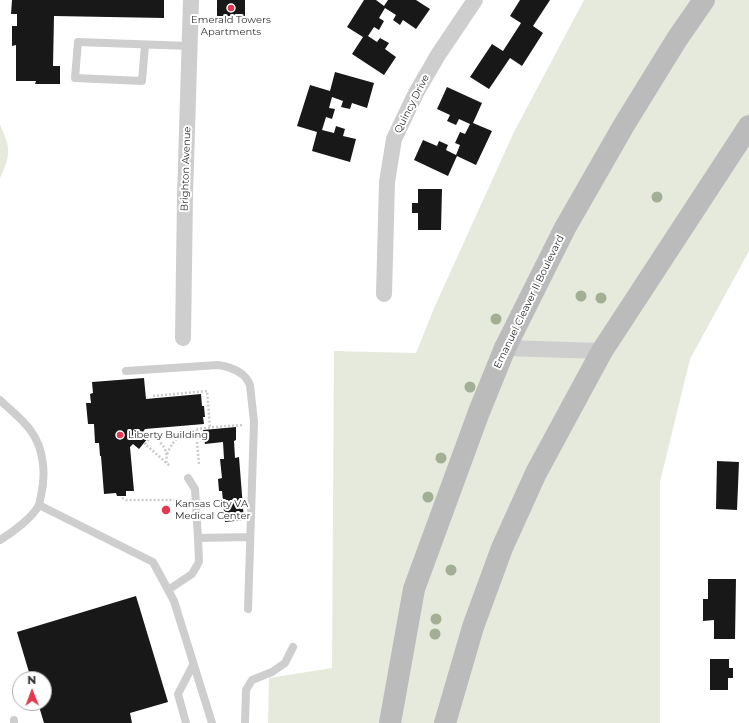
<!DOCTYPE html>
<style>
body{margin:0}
#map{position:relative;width:749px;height:723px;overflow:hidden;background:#fff;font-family:Montserrat,sans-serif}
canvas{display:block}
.north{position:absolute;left:12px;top:671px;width:40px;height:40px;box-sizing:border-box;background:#fff;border:1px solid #adadad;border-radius:50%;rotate:359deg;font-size:11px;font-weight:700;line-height:16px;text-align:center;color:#313131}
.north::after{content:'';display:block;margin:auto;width:14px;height:18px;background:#e33850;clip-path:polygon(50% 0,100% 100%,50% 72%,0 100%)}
</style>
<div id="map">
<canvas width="749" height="723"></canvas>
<div class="north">N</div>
</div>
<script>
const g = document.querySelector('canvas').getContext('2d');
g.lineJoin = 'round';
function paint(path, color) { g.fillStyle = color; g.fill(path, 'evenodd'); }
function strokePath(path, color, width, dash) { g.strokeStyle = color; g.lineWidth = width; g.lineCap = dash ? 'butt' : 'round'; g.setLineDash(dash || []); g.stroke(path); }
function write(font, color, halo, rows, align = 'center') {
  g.font = font + ' Montserrat,sans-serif'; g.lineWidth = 4; g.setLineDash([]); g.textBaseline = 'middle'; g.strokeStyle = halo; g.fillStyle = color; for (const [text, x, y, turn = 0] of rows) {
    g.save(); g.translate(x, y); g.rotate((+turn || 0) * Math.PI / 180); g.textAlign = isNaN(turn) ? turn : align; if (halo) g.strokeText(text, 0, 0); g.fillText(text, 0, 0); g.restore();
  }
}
paint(new Path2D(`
 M 584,0 L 749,0 L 749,251 L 690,359 L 660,482 L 660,723 L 268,723 L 269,678 L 332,668 L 334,351 L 416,353 L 435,306 L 514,132 Z
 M 0,125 C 11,148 11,155 0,178 Z`), '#e5eadd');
paint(new Path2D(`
 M 12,0 L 164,0 L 164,18 L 54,16 L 53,66 L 60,66 L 60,84 L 35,84 L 36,81 L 16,81 L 16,45 L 12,46 L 12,26 L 17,26 L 17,14 L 11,14 Z
 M 217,0 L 245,0 L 245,16 L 217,16 Z
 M 364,0 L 376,0 L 384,6 L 388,0 L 416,0 L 430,9 L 416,29 L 403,20 L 400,25 L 393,20 L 396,15 L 385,8 L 379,18 L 384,21 L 379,30 L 374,27 L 368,36 L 377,42 L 380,38 L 389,43 L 385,49 L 396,57 L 384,75 L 352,54 L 363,37 L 347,27 Z
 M 520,0 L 550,0 L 533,26 L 543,33 L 522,66 L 510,58 L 489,89 L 470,77 L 492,44 L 503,51 L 521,23 L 510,16 Z
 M 335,72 L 374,83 L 367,108 L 352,103 L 350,109 L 341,107 L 343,101 L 332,97 L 329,108 L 335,109 L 332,119 L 326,117 L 322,130 L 334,133 L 336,126 L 345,129 L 343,136 L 356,139 L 350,162 L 312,151 L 317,132 L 297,126 L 310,85 L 330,91 Z
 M 447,87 L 482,103 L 473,123 L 492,131 L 476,165 L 457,156 L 448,176 L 414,160 L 423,140 L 437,146 L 439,141 L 448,145 L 446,150 L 456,155 L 460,145 L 455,143 L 460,132 L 465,134 L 470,124 L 459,119 L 456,125 L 447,121 L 450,115 L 437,109 Z
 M 418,189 L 442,189 L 441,230 L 418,230 L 418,213 L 412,213 L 412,203 L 418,203 Z
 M 144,378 L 146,399 L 201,394 L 202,406 L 204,406 L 205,417 L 203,417 L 204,424 L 145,429 L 143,432 L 148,438 L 139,449 L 133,444 L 130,447 L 134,491 L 126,491 L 126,496 L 117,496 L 116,493 L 104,494 L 101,456 L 100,456 L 99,443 L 95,443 L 94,424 L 88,424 L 86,403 L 91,403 L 90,394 L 93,393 L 92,382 Z
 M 236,427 L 236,440 L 234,441 L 235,458 L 239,457 L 244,520 L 225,522 L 222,491 L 219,491 L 218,479 L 222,478 L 220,459 L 224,459 L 223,442 L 205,444 L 203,430 Z
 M 717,461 L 739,462 L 737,510 L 716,509 Z
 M 708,579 L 736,579 L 735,639 L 714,639 L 714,620 L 703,621 L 703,599 L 708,599 Z
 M 136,596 L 168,702 L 130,713 L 132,723 L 44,723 L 38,703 L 44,703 L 44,679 L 31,679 L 17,632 Z
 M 710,659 L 729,659 L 729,668 L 733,668 L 733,678 L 728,678 L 728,690 L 710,690 Z`), '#181818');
strokePath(new Path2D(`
 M 153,396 L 207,391 L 210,428
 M 196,430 L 199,464
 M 167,454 C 171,445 176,437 185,433 C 196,427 230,426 244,425
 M 166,463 C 168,451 164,445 155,438 L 150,438 L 145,444 L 170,466
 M 122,498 L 126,500 L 175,500`), '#cbcbcb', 2.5, [2, 2]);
strokePath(new Path2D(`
 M 145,45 L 142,81 L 75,78 L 78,42 L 190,46
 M 126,371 L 218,365 C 231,367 245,372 250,385 L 254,422 L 248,609
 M 0,400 C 10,410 23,419 31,431 C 44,449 46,474 41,496 C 40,499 40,502 39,505 C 33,517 12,533 0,540
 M 39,505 L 153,562 L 174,601 L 212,723
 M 198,538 L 250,537
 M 168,590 L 192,574 L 199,562 L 198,538 L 195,489 L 188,478
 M 14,723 L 14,720
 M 186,723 L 178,694 L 193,665
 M 245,723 L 246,690 L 252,680 L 272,672 L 285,663 L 293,647`), '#cecece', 8);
strokePath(new Path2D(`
 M 384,294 L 387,182 L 394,139 L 416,93 L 438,55 L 475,0
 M 183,338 L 185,196 L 191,0
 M 505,348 L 602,351`), '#cecece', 16);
strokePath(new Path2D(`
 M 390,723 L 414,589 L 479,412 L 505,348 L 565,228 L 624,125 L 677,39 L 704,0
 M 445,723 L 473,627 L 502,548 L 536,473 L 602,351 L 749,126`), '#bbb', 22);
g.fillStyle = '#a3af95';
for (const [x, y] of [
 [657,197],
 [581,296],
 [601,298],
 [496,319],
 [470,387],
 [441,458],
 [428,497],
 [451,570],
 [436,619],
 [435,634]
]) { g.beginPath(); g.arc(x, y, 5.5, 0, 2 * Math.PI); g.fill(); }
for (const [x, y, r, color] of [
 [231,8,4,"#e33850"],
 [120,435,4,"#e33850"],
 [166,510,5,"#e33850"]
]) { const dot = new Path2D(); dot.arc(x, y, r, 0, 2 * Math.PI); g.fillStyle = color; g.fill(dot); strokePath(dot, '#fff', 1.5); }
write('10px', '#313131', '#fff', [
 ["Emerald Towers",231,20,"center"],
 ["Apartments",231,32,"center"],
 ["Liberty Building",128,435],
 ["Kansas City VA",175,504],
 ["Medical Center",175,516]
], 'left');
write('10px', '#313131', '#fff', [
 ["Quincy Drive",412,104,-63],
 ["Brighton Avenue",186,169,-88],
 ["Emanuel Cleaver II Boulevard",529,302,-64]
]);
</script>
